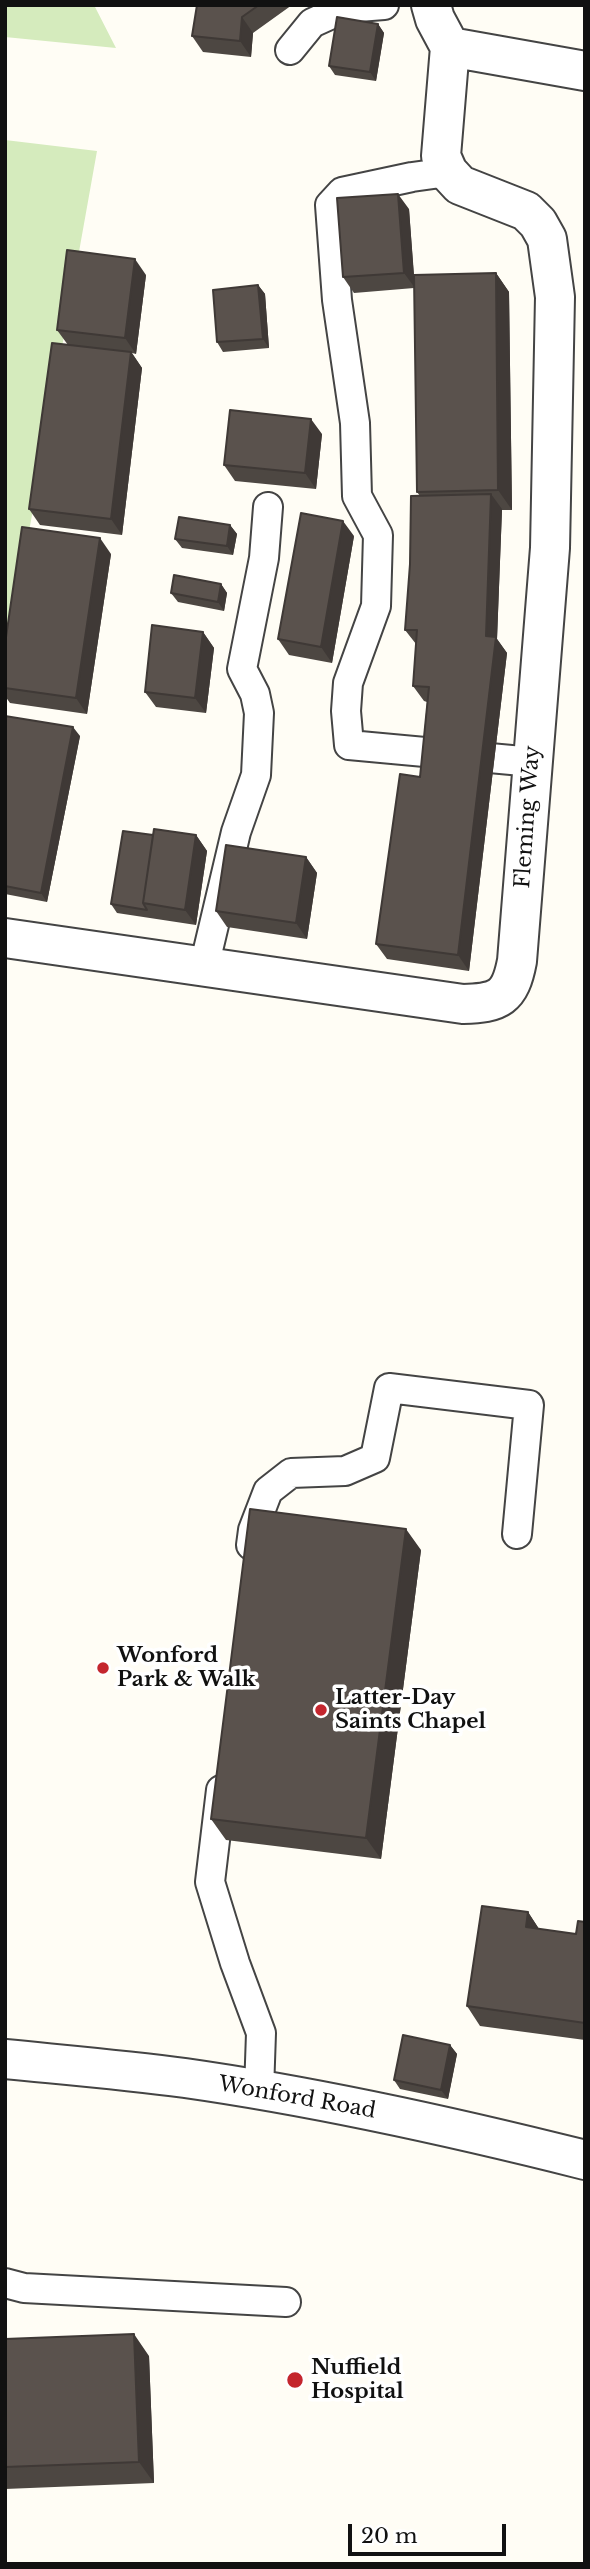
<!DOCTYPE html>
<style>
body{margin:0}
#map{position:relative;width:590px;height:2569px;overflow:hidden;background:#fffdf5;font-family:"Libre Baskerville",serif}
canvas{display:block}
.frame{position:absolute;inset:0;border:7px solid #111;pointer-events:none}
.scale{position:absolute;left:348px;top:2524px;width:158px;height:32px;box-sizing:border-box;border:4px solid #111;border-top:0;padding-left:9px;font-size:21px;line-height:24px;white-space:nowrap;color:#111;-webkit-text-stroke:5px #fff;paint-order:stroke}
</style>
<div id="map">
<canvas width="590" height="2569"></canvas>
<div class="frame"></div>
<div class="scale">20 m</div>
</div>
<script>
const g = document.querySelector('canvas').getContext('2d');
g.lineJoin = 'round';
function paint(path, color) { g.fillStyle = color; g.fill(path, 'evenodd'); }
function strokePath(path, color, width, dash) { g.strokeStyle = color; g.lineWidth = width; g.lineCap = dash ? 'butt' : 'round'; g.setLineDash(dash || []); g.stroke(path); }
function write(font, color, halo, rows, align = 'center') {
  g.font = font + ' "Libre Baskerville",serif'; g.lineWidth = 7; g.setLineDash([]); g.textBaseline = 'middle'; g.strokeStyle = halo; g.fillStyle = color; for (const [text, x, y, turn = 0] of rows) {
    g.save(); g.translate(x, y); g.rotate((+turn || 0) * Math.PI / 180); g.textAlign = isNaN(turn) ? turn : align; if (halo) g.strokeText(text, 0, 0); g.fillText(text, 0, 0); g.restore();
  }
}
paint(new Path2D(`
 M 5,5 L 94,5 L 116,48 L 5,37 Z
 M 5,140 L 97,151 L 5,666 Z`), '#d5ebbd');
const service = new Path2D(`
 M 290,50 L 312,23 L 345,8 L 384,5
 M 448,172 L 412,177 L 342,192 L 330,205 L 337,300 L 355,423 L 357,496 L 378,535 L 376,606 L 348,683 L 346,711 L 349,745 L 533,762
 M 204,967 L 236,832 L 256,775 L 259,713 L 255,694 L 242,669 L 264,558 L 268,507
 M 251,1545 L 253,1530 L 268,1491 L 291,1473 L 345,1471 L 375,1458 L 389,1388 L 529,1405 L 517,1534
 M 221,1790 L 210,1882 L 235,1963 L 261,2033 L 259,2091
 M 5,2283 L 24,2288 L 286,2302`);
const minor = new Path2D(`
 M 450,47 L 585,71
 M 5,938 L 463,1004 C 499,1003 510,998 517,961 L 550,548 L 555,297 L 547,239 L 538,223 L 526,211 L 460,185 L 448,172 L 441,156 L 450,47 L 435,19 L 431,5
 M 5,2059 C 65,2065 125,2070 185,2078 C 318,2097 454,2127 585,2160`);
strokePath(service, '#444', 32);
strokePath(minor, '#444', 42);
strokePath(service, '#fff', 28);
strokePath(minor, '#fff', 38);
paint(new Path2D(`
 M 197,5 L 292,5 L 253,33 L 251,57 L 203,52 L 192,36 Z
 M 378,24 L 384,33 L 376,81 L 335,75 L 329,66 Z
 M 409,209 L 414,278 L 496,273 L 509,292 L 512,510 L 502,510 L 497,639 L 507,653 L 469,971 L 387,959 L 376,944 L 420,777 L 427,702 L 424,701 L 413,686 L 416,644 L 405,630 L 420,496 L 417,492 L 414,288 L 354,293 L 343,277 Z
 M 146,275 L 136,354 L 132,353 L 142,368 L 122,535 L 40,525 L 29,509 L 68,345 L 57,330 Z
 M 258,285 L 265,294 L 269,348 L 223,352 L 217,342 Z
 M 322,434 L 316,489 L 235,481 L 224,465 Z
 M 230,525 L 237,534 L 233,555 L 182,548 L 175,539 Z
 M 354,536 L 332,663 L 289,655 L 278,639 Z
 M 111,554 L 87,714 L 10,703 L 5,696 L 5,644 Z
 M 221,584 L 227,593 L 224,611 L 178,602 L 171,593 Z
 M 203,632 L 214,648 L 206,713 L 156,707 L 145,692 Z
 M 5,716 L 80,736 L 47,902 L 5,894 Z
 M 153,835 L 196,835 L 207,851 L 196,925 L 117,913 L 111,904 Z
 M 306,857 L 317,873 L 307,939 L 227,927 L 216,911 Z
 M 421,1550 L 381,1859 L 226,1840 L 211,1819 Z
 M 528,1912 L 539,1929 L 576,1934 L 585,1922 L 585,2040 L 480,2026 L 467,2006 Z
 M 450,2045 L 457,2054 L 448,2099 L 400,2089 L 394,2080 Z
 M 5,2339 L 149,2356 L 154,2483 L 5,2489 Z`), '#4d4742');
paint(new Path2D(`
 M 242,17 L 253,33 L 251,57 L 240,41 Z
 M 378,24 L 384,33 L 376,81 L 370,72 Z
 M 398,194 L 409,209 L 415,288 L 404,273 Z
 M 135,259 L 146,275 L 136,354 L 125,338 Z
 M 496,273 L 509,292 L 512,510 L 498,490 Z
 M 258,285 L 265,294 L 269,348 L 263,339 Z
 M 131,352 L 142,368 L 122,535 L 111,519 Z
 M 311,419 L 322,434 L 316,489 L 305,473 Z
 M 491,494 L 502,509 L 497,639 L 507,653 L 469,971 L 458,955 L 486,636 Z
 M 343,521 L 354,536 L 332,663 L 321,647 Z
 M 230,525 L 237,534 L 233,555 L 227,546 Z
 M 100,538 L 111,554 L 87,714 L 76,698 Z
 M 221,584 L 227,593 L 224,611 L 218,602 Z
 M 203,632 L 214,648 L 206,713 L 195,698 Z
 M 73,727 L 80,736 L 47,902 L 41,893 Z
 M 196,835 L 207,851 L 196,925 L 185,910 Z
 M 306,857 L 317,873 L 307,939 L 296,923 Z
 M 406,1529 L 421,1550 L 381,1859 L 366,1838 Z
 M 528,1912 L 541,1932 L 526,1927 Z
 M 450,2045 L 457,2054 L 448,2099 L 441,2090 Z
 M 134,2334 L 149,2356 L 154,2483 L 139,2462 Z`), '#3f3936');
const building = new Path2D(`
 M 197,5 L 259,5 L 242,17 L 240,41 L 192,36 Z
 M 337,17 L 378,24 L 370,72 L 329,66 Z
 M 398,194 L 404,273 L 343,277 L 337,198 Z
 M 67,250 L 135,259 L 125,338 L 57,330 Z
 M 496,273 L 498,490 L 417,492 L 414,275 Z
 M 258,285 L 263,339 L 217,342 L 213,290 Z
 M 52,343 L 131,352 L 111,519 L 29,509 Z
 M 230,410 L 311,419 L 305,473 L 224,465 Z
 M 491,494 L 486,636 L 496,637 L 458,955 L 376,944 L 400,774 L 420,777 L 429,687 L 413,686 L 417,630 L 405,630 L 410,564 L 411,496 Z
 M 301,513 L 343,521 L 321,647 L 278,639 Z
 M 179,517 L 230,525 L 227,546 L 175,539 Z
 M 22,527 L 100,538 L 76,698 L 5,688 L 5,644 Z
 M 174,575 L 221,584 L 218,602 L 171,593 Z
 M 152,625 L 203,632 L 195,698 L 145,692 Z
 M 5,716 L 73,727 L 41,893 L 5,886 Z
 M 154,829 L 196,835 L 185,910 L 143,903 Z
 M 123,831 L 153,835 L 143,903 L 147,910 L 111,904 Z
 M 226,845 L 306,857 L 296,923 L 216,911 Z
 M 250,1509 L 406,1529 L 366,1838 L 211,1819 Z
 M 482,1906 L 528,1912 L 526,1927 L 576,1934 L 578,1921 L 585,1922 L 585,2023 L 467,2006 Z
 M 403,2035 L 450,2045 L 441,2090 L 394,2080 Z
 M 134,2334 L 139,2462 L 5,2467 L 5,2339 Z`);
paint(building, '#5a524d');
strokePath(building, '#3f3936', 2);
for (const [x, y, r, color] of [
 [103,1668,7,"#c4262e"],
 [321,1710,7,"#c4262e"],
 [295,2380,9,"#c4262e"]
]) { const dot = new Path2D(); dot.arc(x, y, r, 0, 2 * Math.PI); g.fillStyle = color; g.fill(dot); strokePath(dot, '#fff', 2.5); }
write('21px', '#111', '#fff', [
 ["Fleming Way",528,817,-86],
 ["Wonford Road",297,2098,10]
]);
write('bold 21px', '#111', '#fff', [
 ["Wonford",117,1656],
 ["Park & Walk",117,1680],
 ["Latter-Day",335,1698],
 ["Saints Chapel",335,1722],
 ["Nuffield",311,2368],
 ["Hospital",311,2392]
], 'left');
</script>
